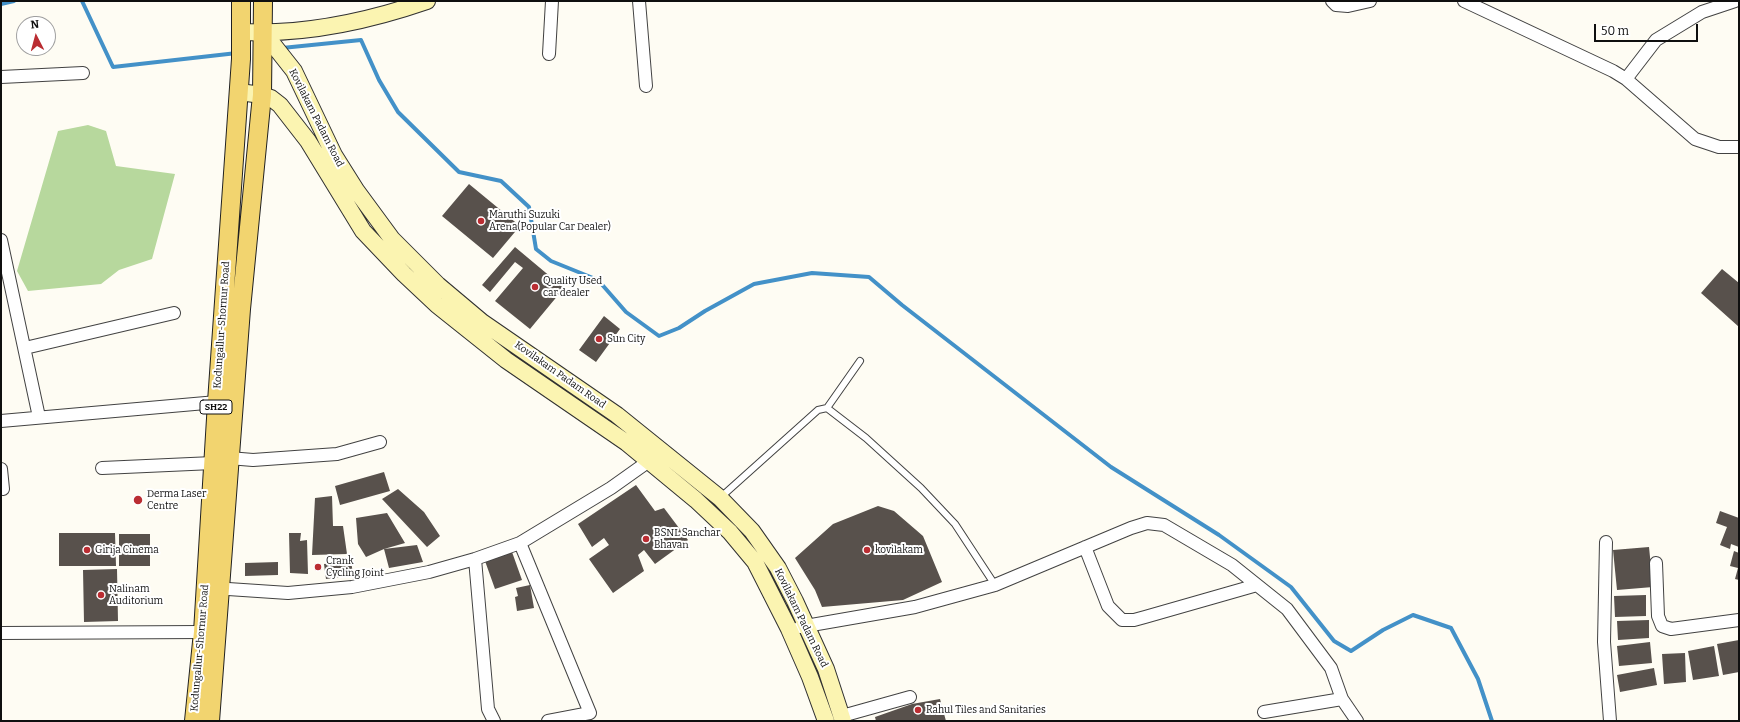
<!DOCTYPE html>
<style>
body{margin:0}
#map{position:relative;width:1740px;height:722px;overflow:hidden;background:#fefcf3;font-family:Bitter,serif}
canvas{display:block}
.frame{position:absolute;inset:0;border:2px solid #0f0f0f;pointer-events:none}
.north{position:absolute;left:16px;top:16px;width:40px;height:40px;box-sizing:border-box;background:#fff;border:1px solid #9f9f9f;border-radius:50%;rotate:354deg;font-size:11px;font-weight:700;line-height:16px;text-align:center;color:#0f0f0f}
.north::after{content:'';display:block;margin:auto;width:14px;height:18px;background:#ba2d32;clip-path:polygon(50% 0,100% 100%,50% 72%,0 100%)}
.scale{position:absolute;left:1594px;top:24px;width:104px;height:18px;box-sizing:border-box;border:2px solid #0f0f0f;border-top:0;padding-left:5px;font-size:12px;line-height:14px;white-space:nowrap;color:#0f0f0f;-webkit-text-stroke:3px #fff;paint-order:stroke}
</style>
<div id="map">
<canvas width="1740" height="722"></canvas>
<div class="frame"></div>
<div class="north">N</div>
<div class="scale">50 m</div>
</div>
<script>
const g = document.querySelector('canvas').getContext('2d');
g.lineJoin = 'round';
function paint(path, color) { g.fillStyle = color; g.fill(path, 'evenodd'); }
function strokePath(path, color, width, dash) { g.strokeStyle = color; g.lineWidth = width; g.lineCap = dash ? 'butt' : 'round'; g.setLineDash(dash || []); g.stroke(path); }
function write(font, color, halo, rows, align = 'center') {
  g.font = font + ' Bitter,serif'; g.lineWidth = 4; g.setLineDash([]); g.textBaseline = 'middle'; g.strokeStyle = halo; g.fillStyle = color; for (const [text, x, y, turn = 0] of rows) {
    g.save(); g.translate(x, y); g.rotate((+turn || 0) * Math.PI / 180); g.textAlign = isNaN(turn) ? turn : align; if (halo) g.strokeText(text, 0, 0); g.fillText(text, 0, 0); g.restore();
  }
}
paint(new Path2D(`
 M 88,125 L 106,131 L 116,166 L 175,174 L 152,259 L 119,270 L 101,284 L 28,291 L 17,271 L 58,131 Z`), '#b7d89d');
strokePath(new Path2D(`
 M 82,1 L 113,67 L 237,53
 M 1,4 L 14,1
 M 282,48 L 361,40 L 379,80 L 398,112 L 459,172 L 501,181 L 529,207 L 536,249 L 551,261 L 598,280 L 626,312 L 659,336 L 679,328 L 705,311 L 754,284 L 812,273 L 869,277 L 902,305 L 1111,467 L 1219,535 L 1291,587 L 1334,641 L 1351,651 L 1383,630 L 1413,615 L 1451,628 L 1478,679 L 1492,721`), '#4391c8', 4);
paint(new Path2D(`
 M 469,184 L 520,226 L 493,258 L 442,216 Z
 M 515,247 L 564,288 L 530,329 L 495,301 L 523,268 L 515,262 L 490,292 L 482,285 Z
 M 1722,269 L 1739,283 L 1739,327 L 1701,293 Z
 M 604,316 L 620,329 L 596,362 L 579,350 Z
 M 384,472 L 390,491 L 340,505 L 335,486 Z
 M 636,485 L 655,511 L 664,508 L 688,540 L 655,564 L 644,550 L 638,555 L 644,571 L 613,593 L 589,559 L 609,545 L 604,538 L 592,547 L 578,524 Z
 M 398,489 L 424,512 L 440,536 L 427,547 L 382,499 Z
 M 332,496 L 333,526 L 343,526 L 347,554 L 312,555 L 315,498 Z
 M 878,506 L 894,511 L 923,536 L 942,582 L 903,600 L 822,607 L 815,590 L 795,558 L 833,524 Z
 M 1720,511 L 1739,518 L 1739,547 L 1731,544 L 1730,549 L 1720,545 L 1727,527 L 1716,523 Z
 M 387,513 L 405,543 L 384,549 L 417,545 L 423,562 L 389,568 L 384,549 L 366,557 L 358,544 L 356,518 Z
 M 59,533 L 115,533 L 116,566 L 59,566 Z
 M 289,533 L 301,533 L 300,541 L 307,540 L 308,574 L 290,573 Z
 M 119,534 L 150,534 L 150,566 L 119,566 Z
 M 1649,547 L 1653,587 L 1617,590 L 1613,550 Z
 M 1734,551 L 1739,553 L 1739,580 L 1735,579 L 1738,568 L 1730,566 Z
 M 512,552 L 522,580 L 495,589 L 485,561 Z
 M 351,560 L 353,575 L 326,579 L 324,564 Z
 M 278,562 L 278,575 L 245,576 L 245,563 Z
 M 117,569 L 118,621 L 84,622 L 83,570 Z
 M 530,585 L 534,608 L 517,611 L 515,597 L 518,596 L 516,588 Z
 M 1646,595 L 1646,616 L 1615,617 L 1614,596 Z
 M 1649,620 L 1649,638 L 1618,640 L 1617,621 Z
 M 1739,640 L 1739,672 L 1723,675 L 1717,644 Z
 M 1650,642 L 1652,663 L 1619,666 L 1617,646 Z
 M 1714,646 L 1719,676 L 1693,680 L 1688,651 Z
 M 1685,653 L 1686,682 L 1664,684 L 1662,654 Z
 M 1654,668 L 1657,685 L 1620,692 L 1617,675 Z
 M 940,699 L 946,721 L 876,721 L 875,717 L 912,704 Z`), '#58514c');
const lane = new Path2D(`
 M 827,408 L 860,361
 M 721,497 L 818,410 L 827,408 L 866,438 L 921,488 L 955,524 L 995,585`);
const street = new Path2D(`
 M 639,1 L 646,86
 M 1332,1 L 1336,5 L 1348,6 L 1370,1
 M 1464,1 L 1613,71 L 1626,79 L 1695,139 L 1719,147 L 1739,147
 M 549,54 L 552,1
 M 1,77 L 83,73
 M 1626,79 L 1656,40 L 1702,12 L 1735,1
 M 1,240 L 39,417
 M 25,348 L 174,313
 M 1,421 L 217,402
 M 229,458 L 253,460 L 337,454 L 380,442
 M 102,468 L 213,463
 M 1,469 L 3,489
 M 1606,542 L 1604,642 L 1610,721
 M 520,543 L 590,713 L 548,721
 M 1085,547 L 1108,606 L 1122,620 L 1134,620 L 1145,617 L 1257,585
 M 475,559 L 488,709 L 494,721
 M 1656,563 L 1658,616 L 1662,626 L 1671,629 L 1739,620
 M 213,588 L 288,593 L 352,587 L 429,572 L 475,559 L 520,543 L 611,488 L 649,461 L 654,456
 M 800,627 L 915,607 L 995,585 L 1131,528 L 1147,523 L 1164,525 L 1232,565 L 1287,609 L 1331,668 L 1342,699 L 1357,721
 M 1,633 L 203,632
 M 1264,712 L 1342,699
 M 842,716 L 910,697`);
const secondary = new Path2D(`
 M 242,32 C 305,35 369,21 427,1
 M 264,33 L 294,71 L 334,155 L 356,190 L 392,239 L 438,285 L 482,322 L 617,415 L 720,498 L 752,531 L 778,568 L 795,601 L 826,669 L 843,721
 M 239,92 L 262,95 L 271,98 L 280,105 L 308,141 L 363,231 L 404,274 L 437,305 L 506,360 L 627,443 L 696,500 L 730,532 L 755,562 L 789,629 L 810,677 L 826,721`);
const primary = new Path2D(`
 M 194,721 L 203,632 L 217,402 L 241,59 L 241,1
 M 210,721 L 241,309 L 262,95 L 263,1`);
strokePath(lane, '#424242', 8);
strokePath(street, '#424242', 14);
strokePath(secondary, '#313131', 18);
strokePath(primary, '#202020', 20);
strokePath(lane, '#fff', 6);
strokePath(street, '#fff', 12);
strokePath(secondary, '#fbf4b1', 16);
strokePath(primary, '#f2d46f', 18);
for (const [x, y, r, color] of [
 [481,221,4,"#ba2d32"],
 [535,287,4,"#ba2d32"],
 [599,339,4,"#ba2d32"],
 [138,500,5,"#ba2d32"],
 [646,539,4,"#ba2d32"],
 [87,550,4,"#ba2d32"],
 [867,550,4,"#ba2d32"],
 [318,567,4,"#ba2d32"],
 [101,595,4,"#ba2d32"],
 [918,710,4,"#ba2d32"]
]) { const dot = new Path2D(); dot.arc(x, y, r, 0, 2 * Math.PI); g.fillStyle = color; g.fill(dot); strokePath(dot, '#fff', 1.5); }
for (const [x, y, w] of [
 [216,407,32]
]) { const box = new Path2D(); box.roundRect(x - w / 2, y - 7, w, 14, 3); g.fillStyle = '#fff'; g.fill(box); strokePath(box, '#0f0f0f', 1); }
write('bold 9px', '#0f0f0f', null, [
 ["SH22",216,407]
]);
write('10px', '#0f0f0f', '#fff', [
 ["Kovilakam Padam Road",316,118,63],
 ["Kodungallur-Shornur Road",222,325,-86],
 ["Kovilakam Padam Road",560,375,35],
 ["Kovilakam Padam Road",801,618,64],
 ["Kodungallur-Shornur Road",200,648,-85]
]);
write('10px', '#0f0f0f', '#fff', [
 ["Maruthi Suzuki",489,215],
 ["Arena(Popular Car Dealer)",489,227],
 ["Quality Used",543,281],
 ["car dealer",543,293],
 ["Sun City",607,339],
 ["Derma Laser",147,494],
 ["Centre",147,506],
 ["BSNL Sanchar",654,533],
 ["Bhavan",654,545],
 ["Girija Cinema",95,550],
 ["kovilakam",875,550],
 ["Crank",326,561],
 ["Cycling Joint",326,573],
 ["Nalinam",109,589],
 ["Auditorium",109,601],
 ["Rahul Tiles and Sanitaries",926,710]
], 'left');
</script>
